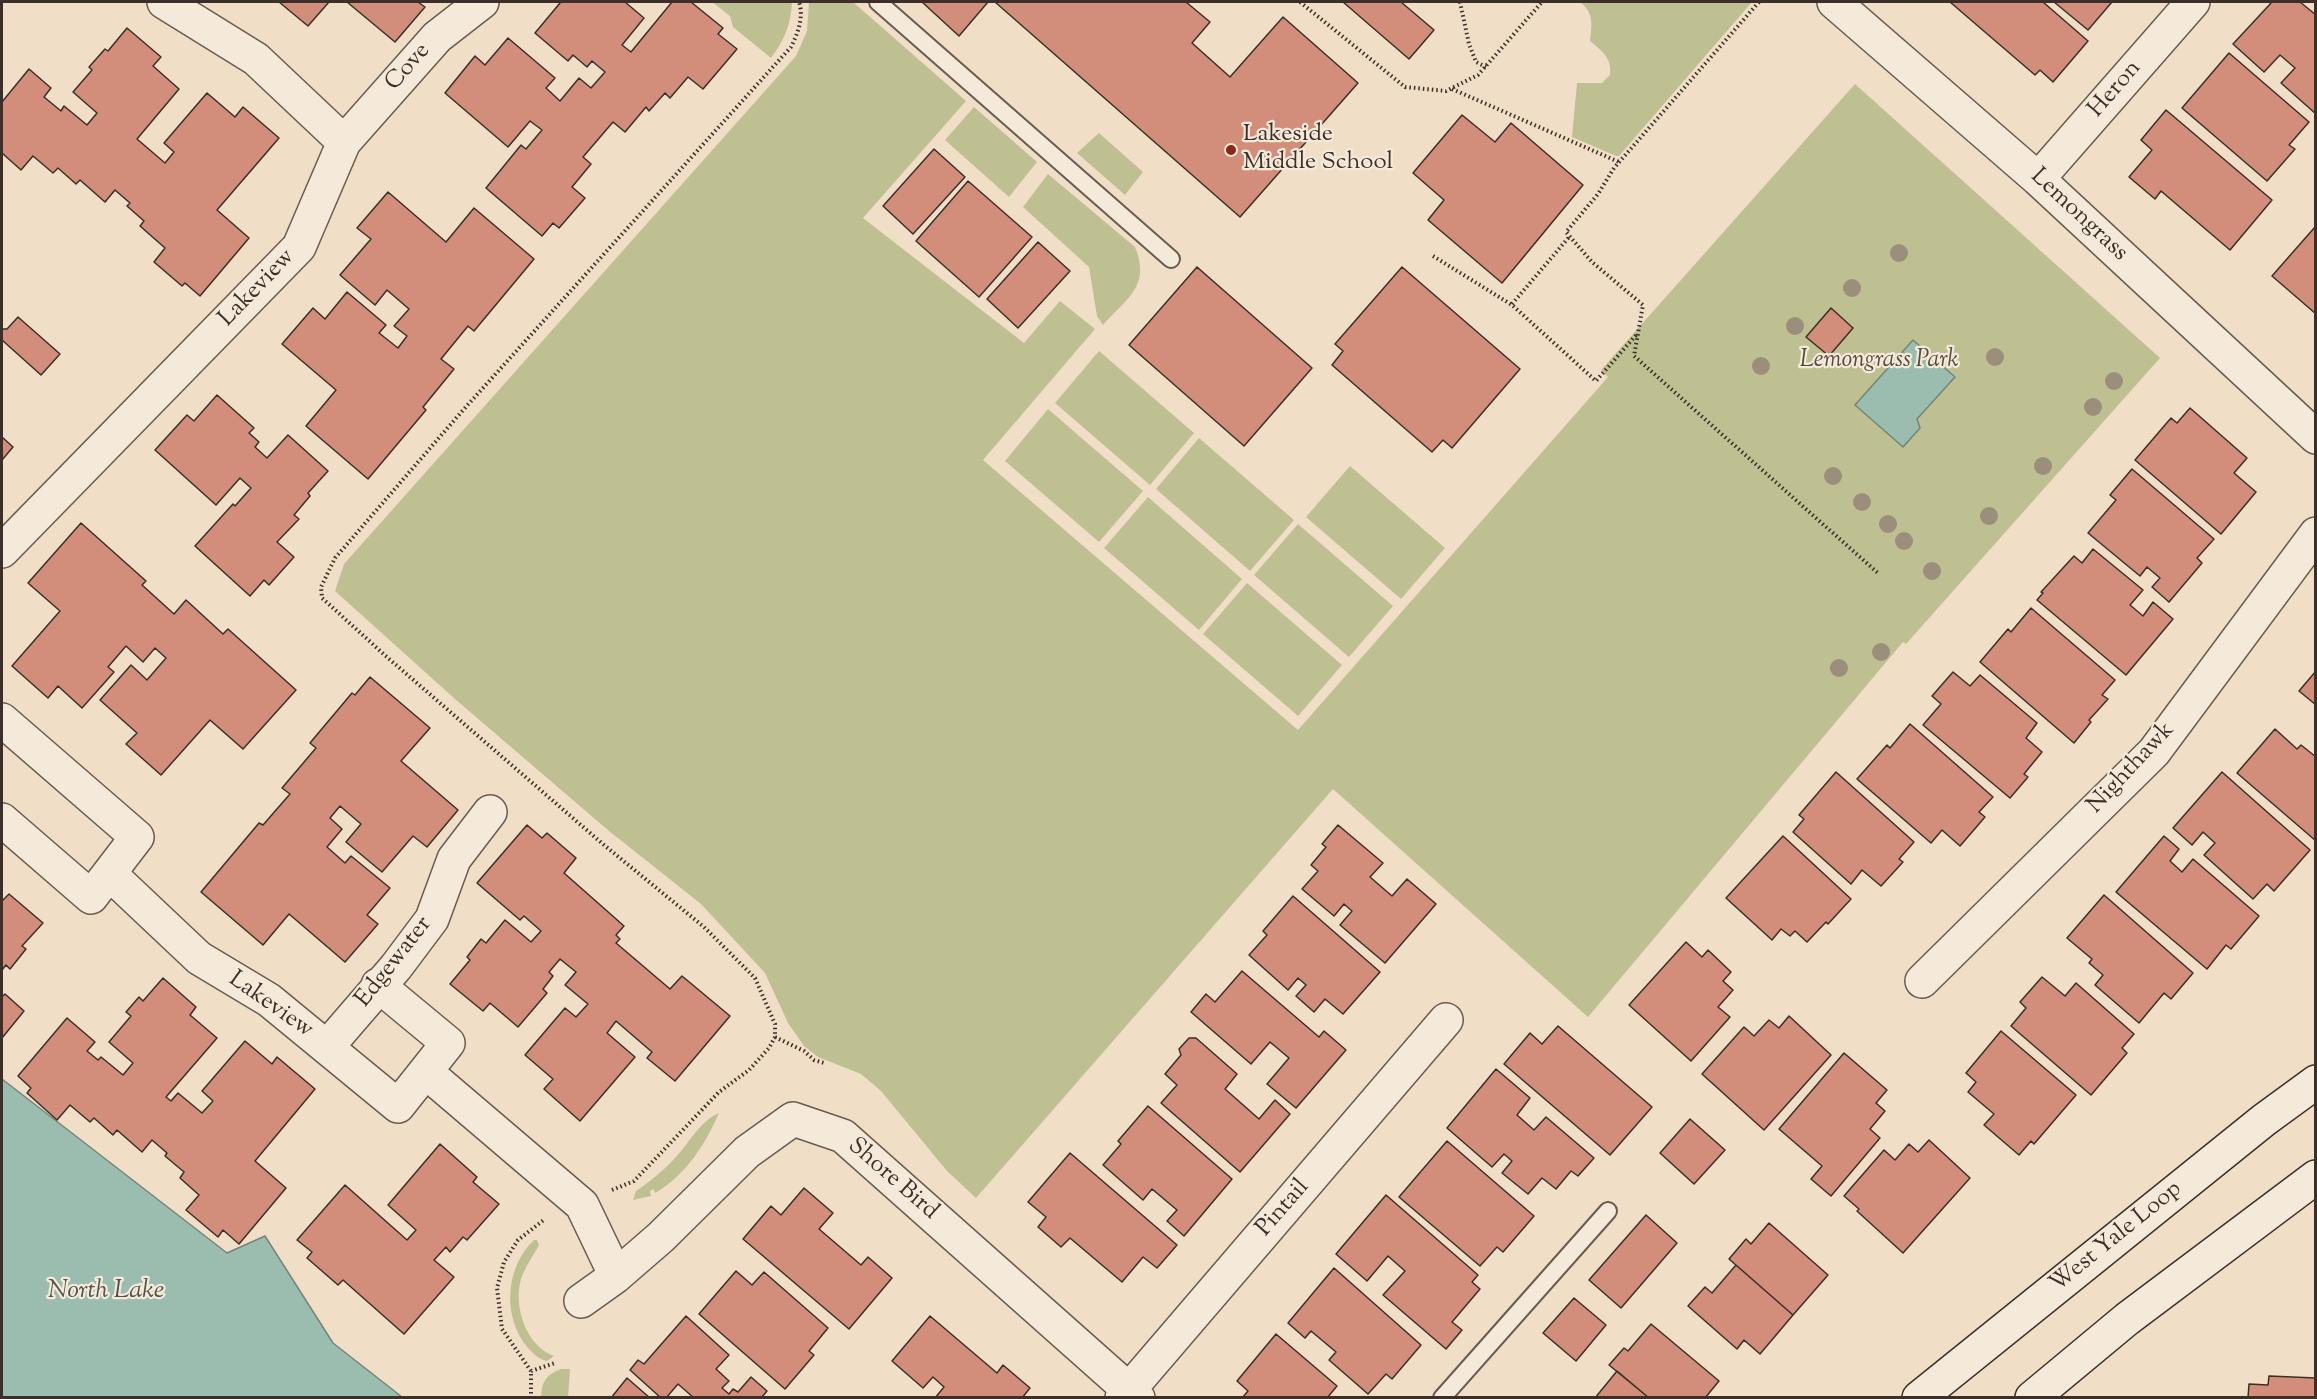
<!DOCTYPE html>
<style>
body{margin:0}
#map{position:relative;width:2317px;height:1399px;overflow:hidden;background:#f0dfc6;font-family:"Sorts Mill Goudy",serif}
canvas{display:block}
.frame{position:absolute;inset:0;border:3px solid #3c2f29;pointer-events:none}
</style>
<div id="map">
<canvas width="2317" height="1399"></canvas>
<div class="frame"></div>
</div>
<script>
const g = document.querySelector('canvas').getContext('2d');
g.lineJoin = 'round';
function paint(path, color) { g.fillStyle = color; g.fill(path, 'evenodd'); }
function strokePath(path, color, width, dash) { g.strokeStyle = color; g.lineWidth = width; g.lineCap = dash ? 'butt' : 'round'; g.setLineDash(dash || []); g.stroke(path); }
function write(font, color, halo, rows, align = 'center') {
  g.font = font + ' "Sorts Mill Goudy",serif'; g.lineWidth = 4.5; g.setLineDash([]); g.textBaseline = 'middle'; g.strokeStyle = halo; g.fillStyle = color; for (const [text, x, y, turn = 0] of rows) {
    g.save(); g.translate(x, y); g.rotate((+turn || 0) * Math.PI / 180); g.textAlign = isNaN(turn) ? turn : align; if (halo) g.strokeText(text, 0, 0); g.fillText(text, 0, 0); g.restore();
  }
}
paint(new Path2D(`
 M 712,2 L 792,2 C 791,24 784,41 771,58 L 733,27 L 730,16 Z
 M 809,2 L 853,2 L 966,101 L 863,218 L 1024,343 L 1060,301 L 1095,329 L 983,460 L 1298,730 L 1608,377 L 1601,370 L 1855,84 L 2160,358 L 1906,644 L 1903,642 L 1588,1017 L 1333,789 L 976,1198 L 947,1171 L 881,1091 L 861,1074 L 818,1057 L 804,1046 L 788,1023 L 765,973 L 701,904 L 609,831 L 455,699 L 335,591 L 344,564 L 796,56 L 807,31 Z
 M 1580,2 L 1752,2 L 1619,156 L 1616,156 L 1572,137 L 1577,83 L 1602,83 L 1610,75 C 1612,58 1603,52 1590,41 C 1592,24 1594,13 1580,2 Z
 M 974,107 L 1037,162 L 1009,197 L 945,140 Z
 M 1099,133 L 1143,172 L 1125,195 L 1077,153 Z
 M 1048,174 L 1135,247 C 1151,286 1127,298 1103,325 L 1097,316 L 1089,267 L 1023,207 Z
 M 1099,351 L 1194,433 L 1150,485 L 1055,403 Z
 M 1048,409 L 1143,491 L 1099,542 L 1005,461 Z
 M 1199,438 L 1294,520 L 1250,571 L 1156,489 Z
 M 1350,466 L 1445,548 L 1401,599 L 1306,517 Z
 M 1148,497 L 1242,579 L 1199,630 L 1104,548 Z
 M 1298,524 L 1393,606 L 1349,657 L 1254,575 Z
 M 1247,583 L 1342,665 L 1298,716 L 1203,634 Z
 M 719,1113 C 705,1145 685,1176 655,1193 L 654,1189 L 650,1191 L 651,1196 L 633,1200 L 636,1191 C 651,1181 664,1170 676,1157 C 690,1142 700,1121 719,1113 Z
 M 534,1240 L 537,1240 L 539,1245 C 533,1256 525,1267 521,1279 C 513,1306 526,1346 554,1356 L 547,1361 C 538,1359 534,1354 528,1348 C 502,1318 505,1267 534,1240 Z
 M 561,1369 L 570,1369 L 568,1397 L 541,1397 C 542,1381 546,1375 561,1369 Z`), '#bec091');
const water = new Path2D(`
 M 1913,340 L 1955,377 L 1917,419 L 1920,428 L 1903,447 L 1855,405 Z
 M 2,1079 L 227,1253 L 265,1236 L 333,1343 L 402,1397 L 2,1397 Z`);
paint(water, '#9bbdaf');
strokePath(water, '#758479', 1.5);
const building = new Path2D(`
 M 279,2 L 329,2 L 308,26 Z
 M 347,2 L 418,2 L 425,7 L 395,42 Z
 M 558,2 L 625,2 L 644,18 L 622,45 L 631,52 L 672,2 L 691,2 L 723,28 L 718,34 L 737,49 L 703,89 L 688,77 L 670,98 L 665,93 L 649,111 L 646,107 L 625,132 L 613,122 L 583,157 L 591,164 L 572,187 L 585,198 L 559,228 L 553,223 L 542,236 L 486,188 L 521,145 L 526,149 L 542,130 L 530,121 L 508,147 L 445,93 L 475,56 L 485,65 L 508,38 L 555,78 L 546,88 L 560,101 L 579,78 L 591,88 L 605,72 L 592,61 L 587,67 L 573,55 L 568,61 L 535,33 L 560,3 Z
 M 922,2 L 988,2 L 959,36 Z
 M 995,2 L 1186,2 L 1210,22 L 1192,43 L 1230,77 L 1283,17 L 1358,83 L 1240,217 Z
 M 1343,2 L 1401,2 L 1434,30 L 1409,59 Z
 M 1950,2 L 2043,2 L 2088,41 L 2053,82 L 2040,70 L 2035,75 Z
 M 2054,2 L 2112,2 L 2088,30 Z
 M 2272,2 L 2300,2 L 2316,15 L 2316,114 L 2281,83 L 2295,68 L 2280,55 L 2264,72 L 2233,44 Z
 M 127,28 L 161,57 L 153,66 L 179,89 L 137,139 L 165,163 L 174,152 L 164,143 L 207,93 L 235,117 L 243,107 L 279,138 L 217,210 L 249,238 L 200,296 L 185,283 L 182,286 L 154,262 L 165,248 L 140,226 L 144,221 L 127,206 L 130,203 L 115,190 L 105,202 L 80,180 L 76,184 L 58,168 L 53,173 L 33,156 L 21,170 L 2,153 L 2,102 L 29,69 L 51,88 L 44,97 L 61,111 L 64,106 L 87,125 L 97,113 L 73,92 L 92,70 L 89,67 L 105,49 L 108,51 Z
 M 2229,53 L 2309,122 L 2289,145 L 2295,149 L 2267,181 L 2182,108 Z
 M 2166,110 L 2272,200 L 2230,250 L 2161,191 L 2155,199 L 2129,177 L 2152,150 L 2141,140 Z
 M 1462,115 L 1495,142 L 1511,123 L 1583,185 L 1502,283 L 1428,220 L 1444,200 L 1413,173 Z
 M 934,149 L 965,177 L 913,234 L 883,206 Z
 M 968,181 L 1032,237 L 979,297 L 916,241 Z
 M 388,192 L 446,242 L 474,208 L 534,259 L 474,331 L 468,326 L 441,359 L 454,369 L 423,407 L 426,410 L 368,479 L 306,426 L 336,390 L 282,344 L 313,308 L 325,319 L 347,292 L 386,325 L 379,333 L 398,348 L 407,336 L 394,326 L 409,309 L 387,290 L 375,305 L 340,275 L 371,239 L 357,228 Z
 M 2315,227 L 2316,228 L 2316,314 L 2272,276 Z
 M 1038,242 L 1070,271 L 1018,328 L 987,299 Z
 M 1197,267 L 1312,368 L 1244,446 L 1129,345 Z
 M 1402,267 L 1520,369 L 1452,448 L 1443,440 L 1432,452 L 1332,365 L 1343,351 L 1335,344 Z
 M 1831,308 L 1853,328 L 1829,356 L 1806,337 Z
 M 18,317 L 60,354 L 41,375 L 2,340 L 2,329 L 7,329 Z
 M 217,395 L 254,428 L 249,433 L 259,442 L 255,447 L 267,458 L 288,435 L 328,471 L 308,493 L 310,496 L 294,515 L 299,519 L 277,542 L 294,557 L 269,585 L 264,580 L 250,596 L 195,546 L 233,504 L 235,506 L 251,488 L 240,478 L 216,505 L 155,450 L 187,415 L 194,421 Z
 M 2190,408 L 2247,458 L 2234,473 L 2256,492 L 2221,534 L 2135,460 L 2171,418 L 2177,423 Z
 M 2,437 L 13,447 L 2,460 Z
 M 2132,469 L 2214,539 L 2197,558 L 2202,563 L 2169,602 L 2152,587 L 2160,578 L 2147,567 L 2140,576 L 2088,533 L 2116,500 L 2110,495 Z
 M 81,523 L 146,581 L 142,585 L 174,614 L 186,600 L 223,634 L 228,629 L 296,690 L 243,749 L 210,720 L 161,775 L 126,744 L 137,733 L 100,700 L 131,665 L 147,680 L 166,658 L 155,648 L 143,662 L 126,646 L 108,667 L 114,672 L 82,708 L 58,686 L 48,698 L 12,666 L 60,611 L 28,583 Z
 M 2093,549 L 2143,590 L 2130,605 L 2143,616 L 2153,602 L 2173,619 L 2126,675 L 2037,600 L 2043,593 L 2041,592 L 2074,556 L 2082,563 Z
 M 2031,608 L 2115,680 L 2102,695 L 2108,699 L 2089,720 L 2091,722 L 2074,743 L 1980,662 L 2008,629 L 2011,632 Z
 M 2316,671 L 2316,705 L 2299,691 Z
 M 1953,672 L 1970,686 L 1980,675 L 2037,723 L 2026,738 L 2042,752 L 2024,774 L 2028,777 L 2010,798 L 1923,725 L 1941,704 L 1932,696 Z
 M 370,677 L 430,728 L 401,761 L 458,810 L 427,847 L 413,836 L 382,872 L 346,842 L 361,824 L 340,806 L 330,818 L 342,829 L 327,847 L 345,863 L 351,856 L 390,888 L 367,915 L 378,924 L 345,962 L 289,914 L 263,945 L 201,892 L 259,823 L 263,825 L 290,794 L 282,788 L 316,748 L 310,743 L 352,693 L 355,695 Z
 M 1910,724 L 1993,797 L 1979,812 L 1985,817 L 1960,846 L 1942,830 L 1931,843 L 1857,779 L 1887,745 L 1890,748 Z
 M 2275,729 L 2297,749 L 2301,745 L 2316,757 L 2316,841 L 2237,773 Z
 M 1836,772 L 1914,842 L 1899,859 L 1903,862 L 1881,886 L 1862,870 L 1851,884 L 1793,832 L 1804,819 L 1799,815 Z
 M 2222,772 L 2310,850 L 2274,891 L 2267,884 L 2253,899 L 2204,855 L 2215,843 L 2203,832 L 2192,845 L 2173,828 Z
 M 527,825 L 542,838 L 547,833 L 576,858 L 564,873 L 624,926 L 616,935 L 620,939 L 616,943 L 670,989 L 682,976 L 730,1016 L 675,1081 L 647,1058 L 652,1052 L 616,1021 L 607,1033 L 635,1057 L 580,1121 L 544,1089 L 553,1079 L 525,1055 L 565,1008 L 576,1017 L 588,1004 L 565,985 L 576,972 L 560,959 L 549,972 L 553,976 L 543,989 L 547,993 L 518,1027 L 490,1003 L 483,1011 L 450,984 L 470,960 L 467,957 L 481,939 L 486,943 L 505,920 L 531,942 L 541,931 L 524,916 L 520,920 L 477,883 Z
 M 1338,825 L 1383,863 L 1370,877 L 1392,896 L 1407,879 L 1436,904 L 1385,963 L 1340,925 L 1352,911 L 1344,904 L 1334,916 L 1302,889 L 1318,871 L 1311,865 L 1326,847 L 1322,844 Z
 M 1783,836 L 1851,899 L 1828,924 L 1826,922 L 1807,942 L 1795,931 L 1790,936 L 1781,929 L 1772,940 L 1726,898 Z
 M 2164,836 L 2179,849 L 2170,861 L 2182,872 L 2193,859 L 2259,916 L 2231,949 L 2226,945 L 2207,969 L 2116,892 Z
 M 9,894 L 43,923 L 22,946 L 26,949 L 10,969 L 6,965 L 2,970 L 2,901 Z
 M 2104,895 L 2193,973 L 2171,999 L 2164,993 L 2139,1023 L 2095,985 L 2103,975 L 2089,963 L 2092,959 L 2067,938 Z
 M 1293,896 L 1380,972 L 1343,1014 L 1325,999 L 1314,1012 L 1296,996 L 1306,985 L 1298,978 L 1288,990 L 1249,955 L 1267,935 L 1263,931 Z
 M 1686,942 L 1702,957 L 1708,950 L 1731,972 L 1723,981 L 1733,990 L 1718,1007 L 1730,1017 L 1691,1061 L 1629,1005 Z
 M 1242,971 L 1319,1037 L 1324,1031 L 1346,1050 L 1296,1108 L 1267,1084 L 1289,1058 L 1270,1042 L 1251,1064 L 1191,1012 L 1206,994 L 1215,1002 Z
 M 2042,977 L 2065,996 L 2076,983 L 2134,1034 L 2122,1048 L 2127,1053 L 2091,1095 L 2011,1026 L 2026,1008 L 2020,1002 Z
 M 163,978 L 196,1007 L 190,1015 L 217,1038 L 166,1097 L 171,1101 L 178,1093 L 202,1113 L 213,1101 L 202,1091 L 245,1041 L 272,1064 L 277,1057 L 315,1089 L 255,1161 L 286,1188 L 239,1244 L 223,1230 L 218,1237 L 186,1210 L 199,1195 L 180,1178 L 184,1172 L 165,1156 L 167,1153 L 152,1140 L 142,1152 L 117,1130 L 113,1135 L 94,1118 L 90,1122 L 70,1105 L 57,1120 L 27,1093 L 31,1088 L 18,1076 L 67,1018 L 95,1042 L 87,1051 L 98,1060 L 101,1057 L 123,1075 L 133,1063 L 109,1042 L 131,1016 L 126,1012 L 139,997 L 143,1001 Z
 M 5,994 L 24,1011 L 2,1038 L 2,997 Z
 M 1789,1016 L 1831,1055 L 1764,1130 L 1702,1074 L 1744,1027 L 1754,1036 L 1769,1020 L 1779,1028 Z
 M 1558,1026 L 1652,1107 L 1610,1155 L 1504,1064 L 1530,1033 L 1542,1044 Z
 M 2001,1031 L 2076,1095 L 2034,1144 L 2031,1141 L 2019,1155 L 1984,1125 L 1994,1114 L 1968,1092 L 1976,1082 L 1966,1073 Z
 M 1189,1038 L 1196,1038 L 1237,1074 L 1225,1089 L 1259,1119 L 1275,1100 L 1290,1114 L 1240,1172 L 1161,1103 L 1177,1085 L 1165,1074 L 1181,1055 L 1179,1049 Z
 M 1844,1053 L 1887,1090 L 1876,1103 L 1885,1111 L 1870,1129 L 1880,1138 L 1831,1196 L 1811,1179 L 1822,1166 L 1779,1129 Z
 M 1496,1069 L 1530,1098 L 1517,1115 L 1534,1130 L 1546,1117 L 1594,1158 L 1578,1176 L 1571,1171 L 1556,1189 L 1542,1178 L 1528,1194 L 1502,1173 L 1512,1161 L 1504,1154 L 1492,1167 L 1447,1128 Z
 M 1148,1106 L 1232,1179 L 1184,1236 L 1167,1221 L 1177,1210 L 1152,1189 L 1143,1200 L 1103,1165 L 1121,1144 L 1118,1141 Z
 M 1690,1119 L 1725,1150 L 1694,1184 L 1660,1153 Z
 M 1929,1140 L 1970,1178 L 1903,1253 L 1857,1211 L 1859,1209 L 1844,1196 L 1884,1150 L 1895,1160 L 1909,1144 L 1918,1152 Z
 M 1447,1141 L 1534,1216 L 1503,1252 L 1497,1247 L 1480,1266 L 1399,1197 Z
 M 440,1144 L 477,1177 L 473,1182 L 499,1204 L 467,1240 L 463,1237 L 450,1252 L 446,1247 L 434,1260 L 454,1277 L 404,1334 L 343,1280 L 338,1285 L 307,1258 L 312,1252 L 297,1240 L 345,1185 L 407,1240 L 416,1230 L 388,1205 Z
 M 1070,1153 L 1177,1245 L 1157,1268 L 1143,1257 L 1122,1282 L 1070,1238 L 1061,1247 L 1038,1227 L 1046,1217 L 1028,1202 Z
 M 804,1188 L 833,1213 L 819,1229 L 861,1265 L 868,1257 L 892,1278 L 849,1329 L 743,1239 L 771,1206 L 781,1215 Z
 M 1386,1195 L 1478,1275 L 1472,1282 L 1480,1289 L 1452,1322 L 1462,1330 L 1446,1349 L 1383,1295 L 1405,1271 L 1388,1256 L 1367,1281 L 1336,1254 Z
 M 1646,1215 L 1677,1243 L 1621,1308 L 1589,1280 Z
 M 1769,1223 L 1828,1275 L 1793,1315 L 1729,1259 L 1746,1239 L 1751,1244 Z
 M 1736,1265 L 1793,1315 L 1760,1354 L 1744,1340 L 1737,1349 L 1688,1306 L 1705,1287 L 1712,1293 Z
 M 1334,1268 L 1421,1345 L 1392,1379 L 1386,1374 L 1368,1394 L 1329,1360 L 1336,1352 L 1311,1331 L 1305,1338 L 1288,1323 Z
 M 736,1271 L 752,1285 L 764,1272 L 828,1328 L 809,1351 L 814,1355 L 785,1389 L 699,1314 Z
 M 1574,1298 L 1606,1325 L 1576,1361 L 1543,1333 Z
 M 686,1316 L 729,1355 L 716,1369 L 729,1381 L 722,1388 L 729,1394 L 733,1389 L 738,1392 L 751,1377 L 767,1391 L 761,1398 L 694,1398 L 678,1384 L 666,1398 L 661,1398 L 630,1370 L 638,1360 L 644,1364 Z
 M 930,1316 L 997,1373 L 1003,1365 L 1030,1388 L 1022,1398 L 935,1398 L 944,1387 L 933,1377 L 923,1388 L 892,1361 Z
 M 1651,1324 L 1719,1381 L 1705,1398 L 1649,1398 L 1609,1365 L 1624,1348 L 1628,1351 Z
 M 1276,1334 L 1337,1386 L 1327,1398 L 1242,1398 L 1248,1391 L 1237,1381 Z
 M 1617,1371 L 1649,1398 L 1595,1398 Z
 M 2269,1376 L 2316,1378 L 2316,1398 L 2248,1398 L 2249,1384 L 2268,1385 Z
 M 627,1378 L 650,1398 L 611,1398 Z`);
paint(building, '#d28e7a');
strokePath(building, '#3c2f29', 1.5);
const service = new Path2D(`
 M 878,2 L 1171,259
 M 1442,1398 L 1608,1211`);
const minor = new Path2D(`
 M 164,2 L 256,59 L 344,142
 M 1834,2 L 2038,179 L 2316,437
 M 2038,179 L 2193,2
 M 2,551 L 299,247 L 344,142 L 437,37 L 482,2
 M 2,720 L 137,837 L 91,897 L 2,820
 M 110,874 L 199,958 L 269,1000 L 398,1106 L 448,1043 L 378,985
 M 1922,981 L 2154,752 L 2316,534
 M 327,1047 L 396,967 L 432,919 L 454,859 L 490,812
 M 426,1072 L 582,1205 L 616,1276
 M 581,1301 L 616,1276 L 661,1237 L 747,1152 L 793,1119 L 843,1136 L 1138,1398
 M 1122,1398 L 1446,1020`);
const secondary = new Path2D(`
 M 1919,1398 L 2264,1120 L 2316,1082
 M 2032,1398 L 2127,1319 L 2316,1177`);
strokePath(service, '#695b50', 20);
strokePath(minor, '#695b50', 36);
strokePath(secondary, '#3c2f29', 36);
strokePath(new Path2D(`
 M 1300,2 L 1405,87 L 1446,91 L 1478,75 L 1542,2
 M 1460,2 L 1469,44 L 1476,62 L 1486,67
 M 1759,2 L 1614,168 L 1598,194 L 1566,232 L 1592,262 L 1643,305 L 1634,356 L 1879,574
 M 1452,89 L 1619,162
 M 1433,256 L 1512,305 L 1596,381 L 1637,334
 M 1512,304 L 1570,236
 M 775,1037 L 804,1051 L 814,1060 L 824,1063
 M 612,1190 L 634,1181 L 719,1092 L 749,1070 L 769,1048 L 775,1037 L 775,1024 L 755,978 L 704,927 L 604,845 L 388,658 L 322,598 L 321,587 L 335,558 L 464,409 L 791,47 C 798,33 804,17 799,2
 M 531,1371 L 555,1363
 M 531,1398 L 531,1371 L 502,1329 L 497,1288 L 504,1262 L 518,1240 L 545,1219`), '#3c2f29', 4, [1.5, 3]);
strokePath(service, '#f5eada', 16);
strokePath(minor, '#f5eada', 33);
strokePath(secondary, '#f5eada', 33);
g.fillStyle = '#9b8e7b';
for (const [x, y] of [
 [1899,253],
 [1852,288],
 [1795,326],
 [1995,357],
 [1761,366],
 [2114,381],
 [2093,407],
 [2043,466],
 [1833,476],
 [1862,502],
 [1989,516],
 [1888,524],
 [1904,541],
 [1932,571],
 [1881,652],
 [1839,668]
]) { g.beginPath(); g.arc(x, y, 9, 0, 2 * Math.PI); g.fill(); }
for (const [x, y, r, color] of [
 [1231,150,6,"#8f2418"]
]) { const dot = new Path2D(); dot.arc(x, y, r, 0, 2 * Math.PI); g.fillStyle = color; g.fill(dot); strokePath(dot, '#f5eada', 2); }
write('24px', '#3c2f29', '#f5eada', [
 ["Cove",409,68,-49],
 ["Heron",2116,90,-49],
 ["Lemongrass",2078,216,43],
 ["Lakeview",258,289,-46],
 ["Nighthawk",2132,769,-47],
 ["Edgewater",395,963,-52],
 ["Lakeview",270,1006,35],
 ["Shore Bird",892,1180,41],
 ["Pintail",1284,1209,-49],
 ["West Yale Loop",2117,1238,-39]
]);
write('24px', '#3c2f29', '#f5eada', [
 ["Lakeside",1243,136],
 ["Middle School",1243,164]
], 'left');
write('italic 24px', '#564c3e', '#f5eada', [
 ["Lemongrass Park",1879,362]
]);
write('italic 26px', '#54524a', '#f5eada', [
 ["North Lake",106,1293]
]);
</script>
